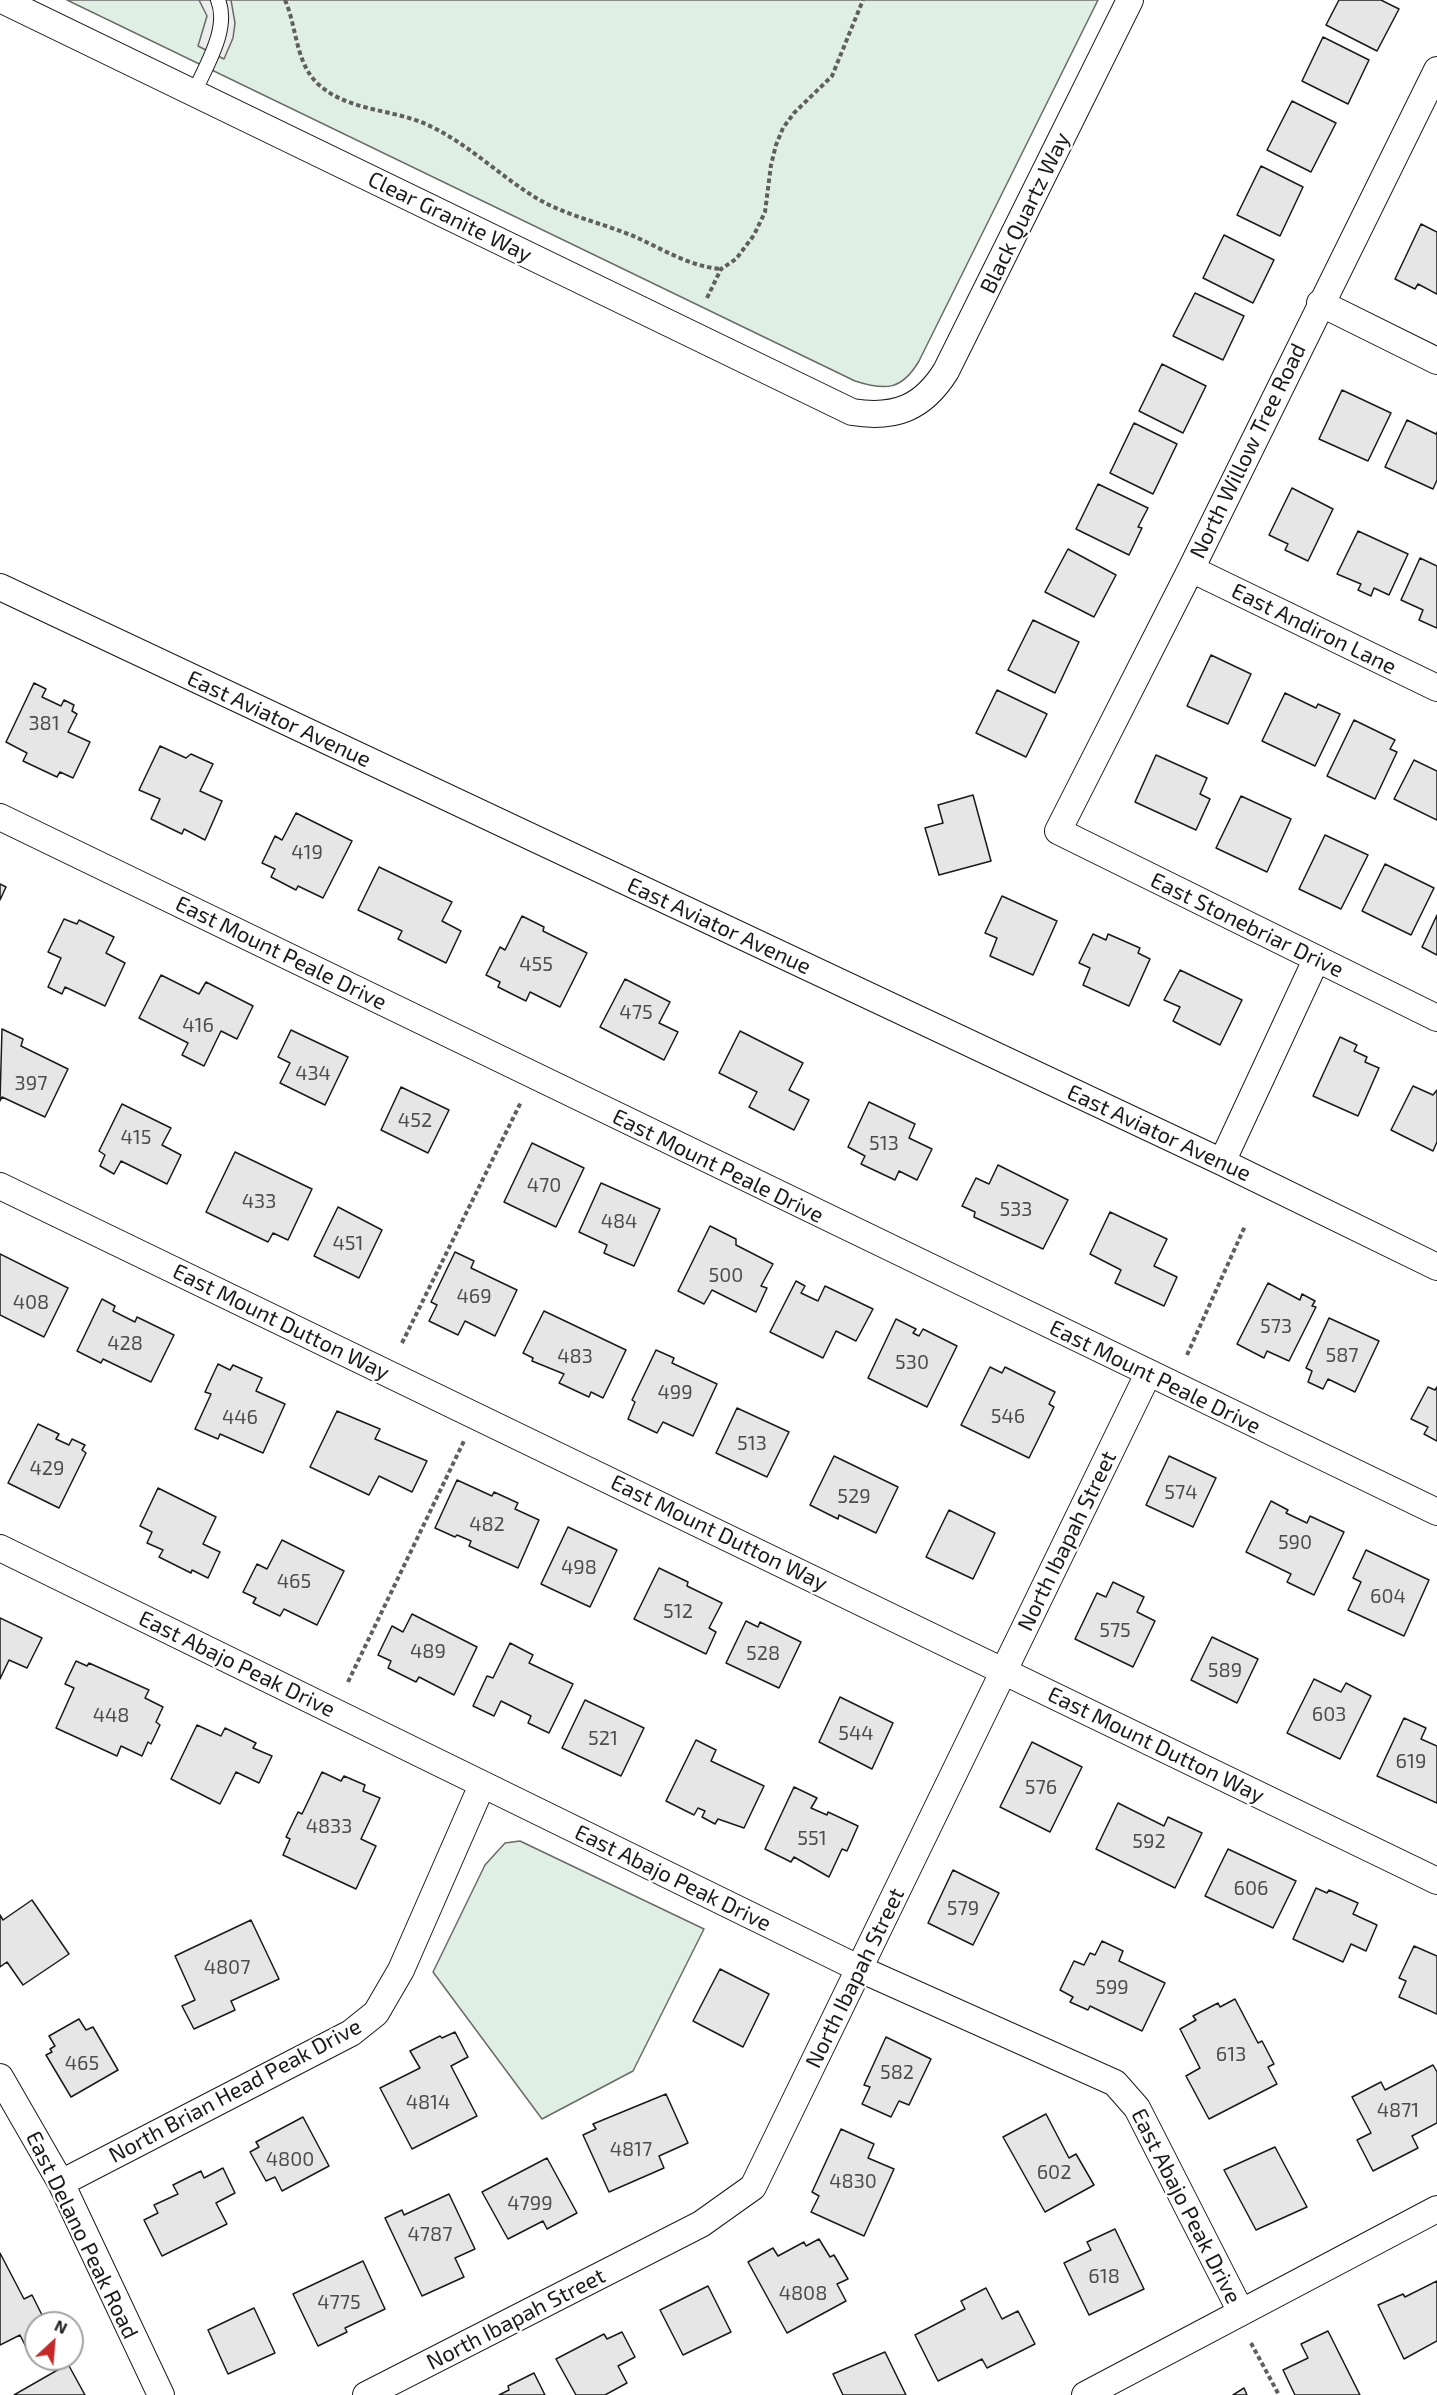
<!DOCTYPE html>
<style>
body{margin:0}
#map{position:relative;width:1437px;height:2395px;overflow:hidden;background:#fff;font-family:"Exo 2",sans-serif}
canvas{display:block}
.north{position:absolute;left:24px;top:2311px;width:60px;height:60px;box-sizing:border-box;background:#fff;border:2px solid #a3a3a3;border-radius:50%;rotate:26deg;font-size:16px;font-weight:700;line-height:24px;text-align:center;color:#1a1a1a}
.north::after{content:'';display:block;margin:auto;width:21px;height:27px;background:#c62828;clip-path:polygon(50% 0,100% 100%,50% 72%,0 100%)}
</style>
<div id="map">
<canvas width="1437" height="2395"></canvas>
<div class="north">N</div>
</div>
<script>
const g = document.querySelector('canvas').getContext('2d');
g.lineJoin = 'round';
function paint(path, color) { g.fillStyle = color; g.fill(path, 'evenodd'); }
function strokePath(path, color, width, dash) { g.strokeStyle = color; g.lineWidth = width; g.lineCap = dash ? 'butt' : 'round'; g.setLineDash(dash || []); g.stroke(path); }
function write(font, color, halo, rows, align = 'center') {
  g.font = font + ' "Exo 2",sans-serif'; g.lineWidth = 4.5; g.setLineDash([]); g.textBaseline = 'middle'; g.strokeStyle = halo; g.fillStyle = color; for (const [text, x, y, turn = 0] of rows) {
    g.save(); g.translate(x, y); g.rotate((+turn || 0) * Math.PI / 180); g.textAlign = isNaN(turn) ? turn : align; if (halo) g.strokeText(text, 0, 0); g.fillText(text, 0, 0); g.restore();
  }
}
const green = new Path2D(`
 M 67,0 L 1098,0 L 919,361 C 902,390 886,391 855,381 Z
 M 520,1841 L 704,1929 L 633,2071 L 542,2119 L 433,1972 L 485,1865 L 505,1843 Z`);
paint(green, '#e0efe3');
strokePath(green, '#6a6a6a', 1.5);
const parking = new Path2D(`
 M 199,0 L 231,0 L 235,23 L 233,38 L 224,59 L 198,46 L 207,16 Z`);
paint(parking, '#ededed');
strokePath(parking, '#6a6a6a', 1.5);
const building = new Path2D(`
 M 1339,0 L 1381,0 L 1399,9 L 1377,51 L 1326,25 Z
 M 1323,37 L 1369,60 L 1348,104 L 1302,81 Z
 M 1292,101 L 1336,123 L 1311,172 L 1267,150 Z
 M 1261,166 L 1303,187 L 1280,236 L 1237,215 Z
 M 1421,224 L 1437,232 L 1437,294 L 1418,284 L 1415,289 L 1395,279 Z
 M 1224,235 L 1274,260 L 1253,303 L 1203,278 Z
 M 1195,293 L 1244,316 L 1223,360 L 1173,336 Z
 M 1162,364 L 1206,386 L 1183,433 L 1139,411 Z
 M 1342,390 L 1391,413 L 1368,461 L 1319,439 Z
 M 1407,420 L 1436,434 L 1437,432 L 1437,480 L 1433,489 L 1385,467 Z
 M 1134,423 L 1177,444 L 1153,494 L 1110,473 Z
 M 1098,484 L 1148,508 L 1138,527 L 1142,528 L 1129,555 L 1076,529 Z
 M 1292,488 L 1333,509 L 1308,561 L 1285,550 L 1288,544 L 1269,535 Z
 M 1358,531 L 1408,554 L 1389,595 L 1374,588 L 1371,596 L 1358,590 L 1361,584 L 1337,574 Z
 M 1068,549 L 1116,575 L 1094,617 L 1045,592 Z
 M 1420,558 L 1437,566 L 1437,628 L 1419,620 L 1423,610 L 1401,600 Z
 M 1033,620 L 1079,642 L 1055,693 L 1008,670 Z
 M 1211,655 L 1251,674 L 1228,724 L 1187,706 Z
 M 34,683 L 46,689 L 42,697 L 61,706 L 64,700 L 74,705 L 72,711 L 77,714 L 68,732 L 90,742 L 73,778 L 60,772 L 57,777 L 23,761 L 27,753 L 6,742 Z
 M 997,690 L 1047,714 L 1026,757 L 976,733 Z
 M 1285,693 L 1316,708 L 1318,704 L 1340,714 L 1315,766 L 1262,741 Z
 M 1354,720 L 1395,740 L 1390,749 L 1397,752 L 1375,799 L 1327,776 Z
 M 160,746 L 186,758 L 191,754 L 213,764 L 200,791 L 222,801 L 205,840 L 184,829 L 182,834 L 151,819 L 160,799 L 139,790 Z
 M 1156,755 L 1207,778 L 1200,794 L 1210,799 L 1196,830 L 1135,802 Z
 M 1414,760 L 1437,771 L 1437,820 L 1394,799 Z
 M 973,795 L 991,861 L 939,875 L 925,828 L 943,823 L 938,805 Z
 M 1241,796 L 1291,819 L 1267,872 L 1216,848 Z
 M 296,813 L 352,841 L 323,898 L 298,886 L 296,890 L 271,877 L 275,869 L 262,863 L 275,836 L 282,840 Z
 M 1325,835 L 1368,855 L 1341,909 L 1299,889 Z
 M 1385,864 L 1434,888 L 1411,935 L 1362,911 Z
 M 379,867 L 452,902 L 442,921 L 461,931 L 446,963 L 398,939 L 402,931 L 358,910 Z
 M 0,884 L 6,887 L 0,900 Z
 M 1002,896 L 1057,921 L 1033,975 L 990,956 L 997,938 L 985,933 Z
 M 1437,915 L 1437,955 L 1422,947 Z
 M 522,916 L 544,927 L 543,931 L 587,953 L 560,1007 L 530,992 L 526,1001 L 498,987 L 500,982 L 486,975 L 500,947 L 505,950 Z
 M 64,919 L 77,924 L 79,920 L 114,937 L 106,953 L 125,963 L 105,1006 L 65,987 L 62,994 L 48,987 L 61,958 L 48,952 Z
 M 1093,934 L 1106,940 L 1108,934 L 1140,948 L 1138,953 L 1150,959 L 1129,1006 L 1083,985 L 1090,968 L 1079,963 Z
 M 1180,970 L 1242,1000 L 1220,1045 L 1173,1021 L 1180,1007 L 1164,1000 Z
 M 161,975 L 199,994 L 206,982 L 253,1006 L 237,1039 L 221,1031 L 204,1066 L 182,1055 L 188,1043 L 139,1018 Z
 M 625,979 L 670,1002 L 659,1023 L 678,1032 L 664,1060 L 600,1027 Z
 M 2,1029 L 23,1039 L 21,1046 L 68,1069 L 45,1117 L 2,1097 L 0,1101 Z
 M 291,1030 L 348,1057 L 325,1105 L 280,1083 L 290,1063 L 278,1057 Z
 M 740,1031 L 803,1063 L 789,1090 L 809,1100 L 794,1130 L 749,1107 L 757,1092 L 719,1073 Z
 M 1340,1037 L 1357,1045 L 1354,1051 L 1367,1057 L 1365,1062 L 1379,1068 L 1358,1116 L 1313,1096 Z
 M 1413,1086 L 1433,1095 L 1437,1090 L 1437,1142 L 1433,1151 L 1391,1130 Z
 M 401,1087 L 449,1110 L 428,1153 L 381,1130 Z
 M 869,1102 L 915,1124 L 909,1138 L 932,1149 L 917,1180 L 899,1171 L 895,1180 L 861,1164 L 865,1156 L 848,1147 Z
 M 122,1104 L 171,1128 L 162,1145 L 181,1155 L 167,1184 L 121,1161 L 114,1174 L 100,1166 L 105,1155 L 99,1151 Z
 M 532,1143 L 584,1168 L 556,1227 L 504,1202 Z
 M 235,1152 L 312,1189 L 288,1240 L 273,1233 L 268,1242 L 206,1212 Z
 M 998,1165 L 1068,1200 L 1043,1249 L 974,1217 L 975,1212 L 962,1206 L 976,1178 L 989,1184 Z
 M 601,1183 L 660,1209 L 634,1266 L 604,1253 L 607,1245 L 579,1232 Z
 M 338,1207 L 382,1230 L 359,1278 L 314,1256 Z
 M 1110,1212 L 1167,1239 L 1154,1266 L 1177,1277 L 1164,1306 L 1115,1283 L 1121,1270 L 1090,1254 Z
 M 710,1226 L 736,1239 L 736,1245 L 773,1264 L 761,1286 L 767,1288 L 756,1312 L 712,1290 L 704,1304 L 678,1291 Z
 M 455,1252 L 474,1261 L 471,1268 L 517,1290 L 495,1336 L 465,1321 L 458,1335 L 429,1321 L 437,1305 L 431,1302 Z
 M 0,1254 L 68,1288 L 44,1337 L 0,1315 Z
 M 796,1281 L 805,1286 L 801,1293 L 818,1301 L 825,1286 L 873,1309 L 856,1341 L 836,1331 L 823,1358 L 770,1332 Z
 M 1268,1283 L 1300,1300 L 1302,1294 L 1315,1301 L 1312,1306 L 1316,1307 L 1289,1361 L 1267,1351 L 1264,1358 L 1237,1344 Z
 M 102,1299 L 115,1306 L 113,1311 L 135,1322 L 137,1317 L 174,1335 L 151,1382 L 103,1359 L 101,1363 L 77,1351 Z
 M 544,1311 L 626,1350 L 603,1398 L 591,1392 L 589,1397 L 559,1383 L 564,1374 L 532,1361 L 533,1358 L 523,1353 Z
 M 1329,1318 L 1379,1341 L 1355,1392 L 1328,1379 L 1323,1389 L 1308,1382 L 1312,1371 L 1306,1368 Z
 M 896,1319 L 916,1329 L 913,1333 L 919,1336 L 923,1329 L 957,1346 L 927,1407 L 868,1378 Z
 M 656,1350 L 674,1358 L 672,1363 L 717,1384 L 693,1436 L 663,1422 L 657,1433 L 628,1419 L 635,1402 L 632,1400 Z
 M 218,1364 L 230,1370 L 233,1365 L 262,1378 L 256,1391 L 285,1404 L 263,1453 L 220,1434 L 218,1439 L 195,1429 L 211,1394 L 205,1392 Z
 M 990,1367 L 1002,1373 L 1005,1367 L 1055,1392 L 1049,1404 L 1054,1407 L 1029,1458 L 961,1425 Z
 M 1428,1387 L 1435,1390 L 1437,1387 L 1437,1441 L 1424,1434 L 1428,1427 L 1411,1419 Z
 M 737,1408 L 789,1432 L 767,1477 L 716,1453 Z
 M 337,1411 L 380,1429 L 375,1439 L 427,1461 L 412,1492 L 379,1476 L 369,1495 L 310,1467 Z
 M 38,1424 L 59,1434 L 56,1439 L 69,1445 L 72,1439 L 85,1445 L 82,1450 L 86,1453 L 59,1508 L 8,1483 Z
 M 834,1456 L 898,1487 L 876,1533 L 839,1515 L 838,1519 L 810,1505 Z
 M 1169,1456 L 1216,1478 L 1193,1527 L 1146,1505 Z
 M 457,1480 L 492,1496 L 494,1492 L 518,1503 L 515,1509 L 539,1520 L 518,1568 L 469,1546 L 471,1541 L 457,1535 L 455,1537 L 435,1528 Z
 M 158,1488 L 216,1517 L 203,1544 L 220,1552 L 208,1578 L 192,1570 L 191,1573 L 159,1557 L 163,1550 L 147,1543 L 152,1532 L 140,1526 Z
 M 1271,1501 L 1288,1510 L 1286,1513 L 1307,1523 L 1310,1516 L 1344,1532 L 1314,1595 L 1287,1582 L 1291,1574 L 1246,1552 Z
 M 949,1510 L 995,1533 L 973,1579 L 926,1557 Z
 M 568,1527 L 617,1550 L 590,1607 L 541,1584 Z
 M 282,1540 L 344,1571 L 317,1625 L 284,1609 L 280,1616 L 253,1603 L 256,1598 L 243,1592 L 257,1564 L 267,1569 Z
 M 1366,1550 L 1429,1580 L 1404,1636 L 1348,1610 L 1361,1582 L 1353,1578 Z
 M 659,1568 L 688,1582 L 687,1586 L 722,1603 L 709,1628 L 716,1632 L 706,1654 L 634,1619 Z
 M 1113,1582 L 1144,1597 L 1137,1612 L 1155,1621 L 1133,1667 L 1075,1639 L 1097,1593 L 1106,1597 Z
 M 412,1614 L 477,1647 L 454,1695 L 419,1677 L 416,1682 L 388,1668 L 391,1661 L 378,1655 L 392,1626 L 403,1632 Z
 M 0,1618 L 42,1638 L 27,1668 L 9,1660 L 0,1679 Z
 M 746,1621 L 758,1627 L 760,1622 L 801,1642 L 779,1688 L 726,1663 Z
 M 1212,1637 L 1258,1659 L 1237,1703 L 1191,1680 Z
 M 510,1643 L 533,1655 L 529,1663 L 573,1684 L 549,1733 L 528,1723 L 531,1716 L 501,1701 L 494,1716 L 473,1706 L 487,1676 L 493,1678 Z
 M 76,1661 L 87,1666 L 89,1663 L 149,1690 L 145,1698 L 163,1707 L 156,1722 L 160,1725 L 151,1744 L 148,1742 L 142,1756 L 121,1746 L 117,1756 L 56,1728 L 74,1688 L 65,1684 Z
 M 1314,1679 L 1341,1692 L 1346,1683 L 1371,1696 L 1340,1759 L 1287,1733 Z
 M 840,1697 L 893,1723 L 872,1769 L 819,1742 Z
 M 585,1700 L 644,1728 L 621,1776 L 562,1748 Z
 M 1404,1718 L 1426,1728 L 1421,1739 L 1437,1746 L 1437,1803 L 1377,1776 Z
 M 197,1725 L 221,1736 L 225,1728 L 256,1743 L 253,1748 L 272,1756 L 259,1783 L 236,1772 L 220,1804 L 171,1779 Z
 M 696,1740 L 716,1750 L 711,1761 L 764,1786 L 744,1828 L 718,1819 L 715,1824 L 702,1817 L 705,1811 L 698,1808 L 694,1815 L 666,1801 Z
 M 1032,1742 L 1082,1767 L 1050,1832 L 1000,1807 Z
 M 322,1772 L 341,1781 L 344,1776 L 365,1785 L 363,1791 L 380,1798 L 361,1839 L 376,1846 L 356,1889 L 283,1855 L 290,1839 L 286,1837 L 298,1812 L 302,1814 Z
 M 794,1787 L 817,1798 L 811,1808 L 827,1815 L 828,1812 L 858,1826 L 847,1851 L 842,1849 L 829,1877 L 794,1857 L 791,1862 L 765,1849 Z
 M 1118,1803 L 1164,1826 L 1168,1817 L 1202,1833 L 1175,1888 L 1096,1849 Z
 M 1228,1849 L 1296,1881 L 1273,1928 L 1205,1896 Z
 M 953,1870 L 999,1893 L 973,1945 L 928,1923 Z
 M 1316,1888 L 1327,1893 L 1329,1890 L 1358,1903 L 1353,1914 L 1377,1925 L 1366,1951 L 1351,1944 L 1343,1962 L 1293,1939 Z
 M 32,1900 L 69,1954 L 23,1985 L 7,1962 L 0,1967 L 0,1915 L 3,1920 Z
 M 251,1920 L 279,1979 L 231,2001 L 235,2010 L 194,2029 L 182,2006 L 195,2000 L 175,1956 Z
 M 1102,1941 L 1123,1951 L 1119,1961 L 1165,1983 L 1142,2031 L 1090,2006 L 1088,2010 L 1070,2002 L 1073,1997 L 1060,1990 L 1074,1961 L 1084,1965 L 1090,1953 L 1095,1955 Z
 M 1414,1946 L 1437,1956 L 1437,2014 L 1399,1997 L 1406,1981 L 1399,1978 Z
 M 720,1969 L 769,1994 L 743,2047 L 693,2021 Z
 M 1235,1999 L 1258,2043 L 1262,2041 L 1274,2064 L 1268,2067 L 1277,2084 L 1209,2119 L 1186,2076 L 1200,2068 L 1180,2029 L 1196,2020 L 1193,2016 L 1218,2003 L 1220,2007 Z
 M 79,2019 L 86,2030 L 93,2027 L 118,2070 L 71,2097 L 46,2055 L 52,2052 L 50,2049 L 55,2046 L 49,2036 Z
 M 455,2032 L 468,2057 L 451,2066 L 477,2116 L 412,2149 L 380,2088 L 420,2068 L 410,2051 L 440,2036 L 442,2038 Z
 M 886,2037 L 931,2059 L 909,2105 L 899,2101 L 891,2117 L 862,2104 L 870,2087 L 864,2085 Z
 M 1433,2065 L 1437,2072 L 1437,2123 L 1412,2136 L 1418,2148 L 1373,2171 L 1357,2140 L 1371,2133 L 1352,2097 L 1381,2082 L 1385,2090 Z
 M 666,2094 L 688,2143 L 659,2156 L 664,2168 L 609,2192 L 583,2135 L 596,2129 L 593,2124 Z
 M 1046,2114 L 1069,2158 L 1076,2154 L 1094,2185 L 1045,2212 L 1003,2137 Z
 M 303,2117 L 329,2166 L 282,2191 L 275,2177 L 266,2181 L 250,2152 L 259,2147 L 256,2142 Z
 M 841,2129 L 874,2144 L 868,2158 L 894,2169 L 864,2236 L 811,2212 L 819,2196 L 812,2192 Z
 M 1275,2147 L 1307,2207 L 1256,2230 L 1224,2170 Z
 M 547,2158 L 577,2213 L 547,2229 L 543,2221 L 508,2239 L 482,2192 Z
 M 223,2168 L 235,2193 L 216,2203 L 227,2224 L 162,2256 L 144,2220 L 158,2213 L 154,2205 L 178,2194 L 173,2185 L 201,2171 L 204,2178 Z
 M 449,2194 L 475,2249 L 455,2258 L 464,2277 L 422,2296 L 385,2218 L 402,2210 L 404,2215 Z
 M 1115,2229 L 1144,2289 L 1089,2315 L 1064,2263 L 1091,2250 L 1087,2242 Z
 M 819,2239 L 830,2257 L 834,2255 L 848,2279 L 837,2284 L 846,2301 L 787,2333 L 748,2262 L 773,2248 L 778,2256 L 804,2242 L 806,2246 Z
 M 0,2253 L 24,2299 L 32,2295 L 46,2323 L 36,2323 L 36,2347 L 28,2351 L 20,2335 L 0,2345 Z
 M 363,2261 L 385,2309 L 345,2328 L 347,2332 L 318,2346 L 293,2294 Z
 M 1437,2281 L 1437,2341 L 1404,2359 L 1378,2305 L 1403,2294 L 1405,2297 Z
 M 708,2286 L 731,2332 L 683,2355 L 660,2310 Z
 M 986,2288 L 1002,2319 L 1018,2311 L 1035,2344 L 987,2368 L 982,2359 L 938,2381 L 915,2335 L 965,2309 L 961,2301 Z
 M 254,2308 L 275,2353 L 228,2374 L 208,2330 Z
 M 1328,2331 L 1360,2395 L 1295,2395 L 1283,2370 L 1308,2358 L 1301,2344 Z
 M 622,2332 L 635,2357 L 618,2366 L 627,2383 L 605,2395 L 576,2395 L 556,2359 L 604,2334 L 607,2339 Z
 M 885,2352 L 906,2395 L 843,2395 L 833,2374 Z
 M 68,2364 L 85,2395 L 14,2395 Z
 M 534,2373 L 545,2395 L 499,2395 L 509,2390 L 508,2386 Z
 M 1244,2388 L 1247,2395 L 1233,2395 Z`);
paint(building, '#e6e6e6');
strokePath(building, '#1a1a1a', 1.5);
const lane = new Path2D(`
 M 194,93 C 205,67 230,29 218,0`);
const street = new Path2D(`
 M 2,0 L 852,412 C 895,419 923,408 946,371 L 1130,0
 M 1437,70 L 1191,569 L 1058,831 L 1437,1018
 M 1320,303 L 1437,361
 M 1191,569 L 1437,688
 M 0,587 L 1222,1162 L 1437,1267
 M 0,817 L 1437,1512
 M 1222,1162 L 1316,960
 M 0,1186 L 1437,1881
 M 0,1548 L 860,1969 L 1115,2083 L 1137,2108 L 1241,2312
 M 0,2077 L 61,2183 L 161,2395
 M 61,2183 L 351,2033 L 376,2013 L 401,1970 L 482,1785
 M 366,2395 L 701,2224 L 753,2187 L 1148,1374
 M 1085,2395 L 1437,2209`);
strokePath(lane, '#1a1a1a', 16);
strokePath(street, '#1a1a1a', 28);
strokePath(new Path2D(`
 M 285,0 C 297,27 295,62 318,84 C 350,113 395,108 432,127 C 471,146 501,177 538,199 C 569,217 607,224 640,239 C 665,251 693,267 721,269
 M 707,298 L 721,269 L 736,259 L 754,235 L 765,212 L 771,165 L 776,145 L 783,128 L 794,113 L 832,76 L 863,0
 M 402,1343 L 521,1102
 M 1187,1355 L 1245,1226
 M 348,1682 L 464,1441
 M 1251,2343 L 1279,2395`), '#5f5f5f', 4, [4.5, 3]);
strokePath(lane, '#fff', 14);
strokePath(street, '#fff', 26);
write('20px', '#4d4d4d', null, [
 ["381",44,723],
 ["419",307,852],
 ["455",536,964],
 ["475",636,1012],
 ["416",198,1025],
 ["434",313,1073],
 ["397",31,1083],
 ["452",415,1120],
 ["415",136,1137],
 ["513",884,1143],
 ["470",544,1185],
 ["433",259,1201],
 ["533",1016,1209],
 ["484",619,1221],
 ["451",348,1243],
 ["500",726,1275],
 ["469",474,1296],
 ["408",31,1302],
 ["573",1276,1326],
 ["428",125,1343],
 ["587",1342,1355],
 ["483",575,1356],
 ["530",912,1362],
 ["499",675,1392],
 ["546",1008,1416],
 ["446",240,1417],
 ["513",752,1443],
 ["429",47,1468],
 ["574",1181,1492],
 ["529",854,1496],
 ["482",487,1524],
 ["590",1295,1542],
 ["498",579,1567],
 ["465",294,1581],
 ["604",1388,1596],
 ["512",678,1611],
 ["575",1115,1630],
 ["489",428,1651],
 ["528",763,1653],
 ["589",1225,1670],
 ["603",1329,1714],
 ["448",111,1715],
 ["544",856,1733],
 ["521",603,1738],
 ["619",1411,1761],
 ["576",1041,1787],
 ["4833",329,1826],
 ["551",812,1838],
 ["592",1149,1841],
 ["606",1251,1888],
 ["579",963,1908],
 ["4807",227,1967],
 ["599",1112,1987],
 ["613",1231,2054],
 ["465",82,2063],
 ["582",897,2072],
 ["4814",428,2102],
 ["4871",1398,2110],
 ["4817",631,2149],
 ["4800",290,2159],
 ["602",1054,2172],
 ["4830",853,2181],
 ["4799",530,2203],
 ["4787",430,2234],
 ["618",1104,2276],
 ["4808",803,2293],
 ["4775",339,2302]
]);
write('22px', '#1a1a1a', '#fff', [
 ["Black Quartz Way",1025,213,-64],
 ["Clear Granite Way",450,217,26],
 ["North Willow Tree Road",1248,451,-64],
 ["East Andiron Lane",1314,629,26],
 ["East Aviator Avenue",279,719,25],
 ["East Stonebriar Drive",1247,925,26],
 ["East Aviator Avenue",719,926,25],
 ["East Mount Peale Drive",281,953,26],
 ["East Aviator Avenue",1159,1133,25],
 ["East Mount Peale Drive",718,1166,26],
 ["East Mount Dutton Way",281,1322,26],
 ["East Mount Peale Drive",1155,1377,26],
 ["East Mount Dutton Way",719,1533,26],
 ["North Ibapah Street",1067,1541,-64],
 ["East Abajo Peak Drive",237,1664,26],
 ["East Mount Dutton Way",1156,1745,26],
 ["East Abajo Peak Drive",673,1878,26],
 ["North Ibapah Street",855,1978,-64],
 ["North Brian Head Peak Drive",235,2091,-28],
 ["East Abajo Peak Drive",1186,2206,63],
 ["East Delano Peak Road",82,2235,64],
 ["North Ibapah Street",516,2319,-27]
]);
</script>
